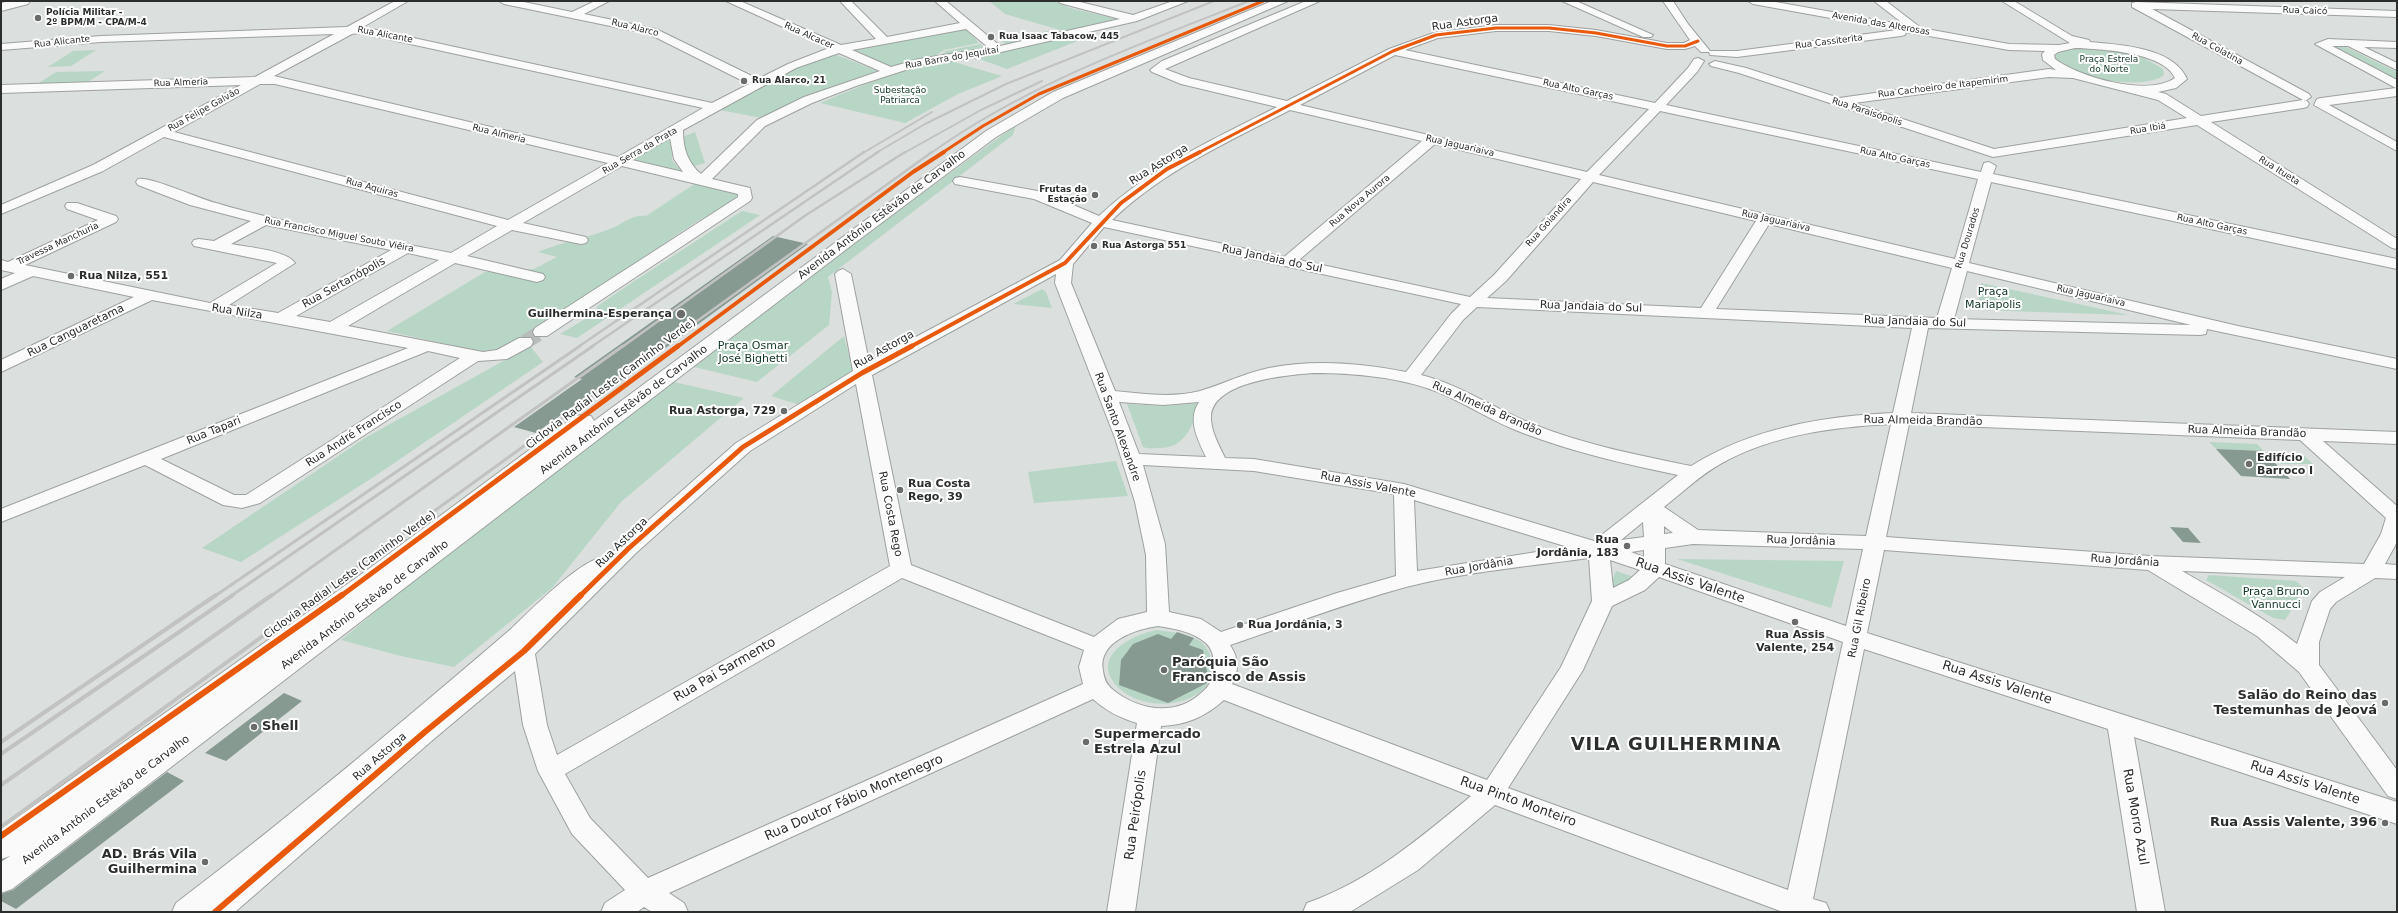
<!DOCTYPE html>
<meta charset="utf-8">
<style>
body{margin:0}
#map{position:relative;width:2398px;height:913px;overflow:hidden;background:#dbdfdd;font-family:"DejaVu Sans",sans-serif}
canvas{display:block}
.frame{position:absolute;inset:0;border:2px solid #2b2e2c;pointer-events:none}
</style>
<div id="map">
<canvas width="2398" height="913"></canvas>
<div class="frame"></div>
</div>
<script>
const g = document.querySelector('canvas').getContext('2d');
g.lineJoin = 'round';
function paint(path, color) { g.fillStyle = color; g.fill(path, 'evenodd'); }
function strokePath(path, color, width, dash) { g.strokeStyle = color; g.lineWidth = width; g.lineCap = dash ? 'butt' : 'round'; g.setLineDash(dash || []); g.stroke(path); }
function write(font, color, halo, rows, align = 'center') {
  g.font = font + ' "DejaVu Sans",sans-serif'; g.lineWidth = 4; g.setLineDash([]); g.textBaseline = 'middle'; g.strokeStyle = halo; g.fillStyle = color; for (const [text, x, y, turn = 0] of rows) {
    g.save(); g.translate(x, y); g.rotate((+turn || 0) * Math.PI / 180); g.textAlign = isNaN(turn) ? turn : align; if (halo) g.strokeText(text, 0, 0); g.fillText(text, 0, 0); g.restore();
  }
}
paint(new Path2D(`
 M 989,1 L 1056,1 L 1070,8 L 1117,19 L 1067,32 L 1005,14 Z
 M 966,28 L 979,43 L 944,50 L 935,56 L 889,67 L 850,50 Z
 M 1048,31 L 1058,35 L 1009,46 L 1000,40 Z
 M 1086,33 L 1090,36 L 1007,69 L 977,58 Z
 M 981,44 L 984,49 L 939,57 L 946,51 Z
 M 2338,46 L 2346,47 L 2397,72 L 2397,79 L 2334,47 Z
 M 2094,47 L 2144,58 L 2163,69 L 2164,75 C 2146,91 2063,79 2053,56 C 2062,45 2081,48 2094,47 Z
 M 96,50 L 71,66 L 48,67 L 73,51 Z
 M 834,54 L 877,71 L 836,86 L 762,118 L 720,110 L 794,69 Z
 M 950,61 L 1002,76 L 958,94 L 905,123 L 820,103 C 863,85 904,67 950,61 Z
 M 105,71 L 86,83 L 37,84 L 56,72 Z
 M 1016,125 L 1013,135 L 828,277 L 832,292 L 829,325 L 757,382 L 690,366 L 811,278 L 820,268 Z
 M 695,132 L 705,163 L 691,167 L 682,137 Z
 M 671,137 L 672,160 L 683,173 L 631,160 Z
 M 696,183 L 741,191 L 737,202 L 701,219 L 681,232 L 566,312 L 495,355 L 387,331 L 485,272 L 534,269 L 557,257 L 538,252 C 564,241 589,238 615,227 C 626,221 634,214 646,216 Z
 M 742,211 L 760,215 L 577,338 L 560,334 L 592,315 L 599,305 L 633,282 Z
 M 1981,283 L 2129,315 L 1977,310 Z
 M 1042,289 L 1046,292 L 1052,308 L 1013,304 Z
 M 844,336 L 854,375 L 800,405 L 771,396 Z
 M 530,346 L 543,362 L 375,476 L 241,562 L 202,548 L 365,438 Z
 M 674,382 L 744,398 L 621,502 L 552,588 L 454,667 L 401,656 L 341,640 L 452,549 Z
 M 1202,403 C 1191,425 1187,448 1159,448 C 1153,448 1148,449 1143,447 L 1127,404 L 1163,406 Z
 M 2209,442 L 2257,444 L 2264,451 L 2216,449 Z
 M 2269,452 L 2301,453 L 2313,464 L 2281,464 Z
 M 1116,461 L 1128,496 L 1034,503 L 1028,472 Z
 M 1677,559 L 1844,561 L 1831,608 Z
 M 1616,571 L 1637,578 L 1636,581 L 1610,587 Z
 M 2209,575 L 2296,581 L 2305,589 L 2285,620 L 2273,618 L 2206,580 Z
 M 1157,630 C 1171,632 1186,633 1198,640 C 1216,650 1216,681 1200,692 C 1176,711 1127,707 1111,678 C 1097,651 1138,633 1157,630 Z`), '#b8d6c6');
paint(new Path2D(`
 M 773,236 L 808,244 L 612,387 L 604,384 L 536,433 L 514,427 L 582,379 L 574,377 Z
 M 2216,449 L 2264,451 L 2290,479 L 2241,476 Z
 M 2170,527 L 2188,528 L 2201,543 L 2183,542 Z
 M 1177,632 L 1194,638 L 1189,645 L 1203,650 L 1209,682 L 1168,703 L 1119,685 L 1121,660 L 1133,644 L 1158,634 L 1171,639 Z
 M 284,693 L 302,701 L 226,761 L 205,753 Z
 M 167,772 L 184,781 L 16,909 L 1,901 L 1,894 L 13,890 Z`), '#869a92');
strokePath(new Path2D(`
 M 525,342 L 541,332`), '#b8bcba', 15, [15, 8]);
const minor = new Path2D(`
 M 395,1 L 408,1 L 363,27 L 712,103 L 749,84 L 649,34 L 504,4 L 499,1 L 519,1 L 572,12 L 595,1 L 609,1 L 584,14 L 656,29 L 758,79 L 788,64 L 829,48 L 726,1 L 740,1 L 841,45 L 876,39 L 840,1 L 851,1 L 887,37 L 960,23 L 935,1 L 946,1 L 1000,46 L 1120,19 L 1060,3 L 1059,1 L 1076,1 L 1133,15 L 1173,1 L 1188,1 L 1137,21 L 979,57 L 921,65 L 856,86 L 812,103 L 765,126 L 712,179 L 750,188 L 752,198 L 750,201 L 547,336 L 535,336 L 533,332 L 535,328 L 738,197 L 738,194 L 622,166 L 523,223 L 586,237 L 588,240 L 586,243 L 581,244 L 512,230 L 467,256 L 543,274 L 545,277 L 543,280 L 537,282 L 455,263 L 348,326 L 483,352 L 497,350 L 519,338 L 531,338 L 533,342 L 531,346 L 507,359 L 478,361 L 260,503 L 242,508 L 223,505 L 145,465 L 1,522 L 1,509 L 408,348 L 152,300 L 1,372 L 1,360 L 134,297 L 33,276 L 1,290 L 1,279 L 15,273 L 1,270 L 1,260 L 8,262 L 98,220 L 67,209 L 65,206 L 67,203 L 77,203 L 116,216 L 118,219 L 116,222 L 25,265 L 210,303 L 277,263 L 194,246 L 192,243 L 194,240 L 199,239 L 214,241 L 251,221 L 190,205 L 138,185 L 136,182 L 138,179 C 150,176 200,199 216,203 C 292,226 373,237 451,253 L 497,226 L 164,137 L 103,171 L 1,214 L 1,205 L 93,165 L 241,85 L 1,93 L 1,85 L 255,77 L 334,34 L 101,42 L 1,50 L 1,44 L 101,36 L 347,27 ZM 966,29 L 989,48 L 919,59 L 891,67 L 852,50 ZM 360,33 L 703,108 L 618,157 L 274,76 L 352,34 ZM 839,53 L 880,71 L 804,97 L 757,120 L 701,174 C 687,162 683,148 683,130 L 796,68 ZM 260,84 L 275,84 L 608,163 L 508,220 L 174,132 ZM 670,138 L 674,159 L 683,172 L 632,160 ZM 266,225 L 391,250 L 278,313 L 229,305 L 295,263 C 287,250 246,247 231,244 ZM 408,253 L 439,260 L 330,322 L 296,316 ZM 428,351 L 460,358 L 246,495 L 234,495 L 161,459 Z
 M 1306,1 L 1320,1 L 1165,69 L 1189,78 L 1287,101 L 1389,49 L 1436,32 L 1496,25 L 1549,25 L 1596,30 L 1667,43 L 1684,43 L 1690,40 L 1663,1 L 1673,1 L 1688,24 L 1710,51 L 1737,51 L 1897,30 L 1753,4 L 1748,1 L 1770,1 L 1905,25 L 1874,1 L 1886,1 L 1921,28 L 2009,44 L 2059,45 L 2070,43 L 2002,1 L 2014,1 L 2072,36 L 2089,40 L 2090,42 C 2121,45 2173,47 2187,79 L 2176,88 L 2158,92 L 2166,94 L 2201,116 L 2303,100 L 2307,101 L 2309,104 L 2307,107 L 2303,108 L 2211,122 L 2397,239 L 2397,249 L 2392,248 L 2197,125 L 1993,157 L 1739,73 L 1711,66 L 1709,64 L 1715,61 L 1746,68 L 1839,98 L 2049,69 L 2056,70 L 2043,60 L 2042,54 L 2045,51 L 2009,50 L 1906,32 L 1905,35 L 1901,36 L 1737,57 L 1710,55 L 1709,52 L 1701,52 L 1695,46 L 1685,49 L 1667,49 L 1596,36 L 1549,31 L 1496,31 L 1438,38 L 1405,50 L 1655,103 L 1688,68 L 1694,59 L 1698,58 L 1704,61 L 1697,72 L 1666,105 L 1981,172 L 1984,163 L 1989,162 L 1996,166 L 1993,174 L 2397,259 L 2397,269 L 1991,182 L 1969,263 L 2238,326 L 2397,359 L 2397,369 L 2207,329 L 2206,334 L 2200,335 L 1928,328 L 1911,413 L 2397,432 L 2397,444 L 2323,441 L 2397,506 L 2397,542 L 2385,564 L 2397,565 L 2397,579 L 2375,578 L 2336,602 L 2330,609 L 2319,642 L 2319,665 L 2397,770 L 2397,799 L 2388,796 L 2299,672 L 2257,636 L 2148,570 L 1884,550 L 1867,633 L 2397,802 L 2397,824 L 2134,737 L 2165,912 L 2137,912 L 2108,729 L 1864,649 L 1813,899 L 1826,903 L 1830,912 L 1783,912 L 1495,805 L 1418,870 L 1350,912 L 1303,912 L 1307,903 C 1370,881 1420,838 1471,796 L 1224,700 C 1205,717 1186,725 1161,726 L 1135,912 L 1107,912 L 1137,723 C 1120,718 1106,711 1093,699 L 669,893 L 684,903 L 688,912 L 652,912 L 644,907 L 637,912 L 601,912 L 605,903 L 625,890 L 572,834 L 538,771 L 523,725 L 515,671 L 435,738 L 235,912 L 172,912 L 176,903 C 291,816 401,723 511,629 C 527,614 586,553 606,558 L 736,443 L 853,371 L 835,274 L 838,271 L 843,269 L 851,274 L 869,362 L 1060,260 L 1092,223 L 1034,199 L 955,184 L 953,181 L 955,178 L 960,177 L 1043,192 L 1099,216 C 1151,167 1214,139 1277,107 L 1181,84 L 1152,72 L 1150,70 L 1162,61 ZM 2075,48 C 2100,49 2164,52 2175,78 C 2147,97 2079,77 2055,59 L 2054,55 L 2058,52 ZM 1395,55 L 1649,109 L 1587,172 L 1300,105 ZM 2049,77 L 2073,78 L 2158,100 L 2187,118 L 1994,149 L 1854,103 ZM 1290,110 L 1422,141 L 1284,257 L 1112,220 C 1163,171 1228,142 1290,110 ZM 1660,111 L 1978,179 L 1955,259 L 1599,175 ZM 1435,144 L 1581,179 L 1494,275 L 1470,297 L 1299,260 ZM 1593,182 L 1756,221 L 1701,308 L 1487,298 L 1506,281 ZM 1769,224 L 1952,268 L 1937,318 L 1716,309 ZM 1104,227 L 1461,304 L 1451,314 L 1406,372 C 1361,363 1314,359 1269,368 C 1244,373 1224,384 1200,391 C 1173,398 1142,394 1115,391 L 1071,283 L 1073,264 ZM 1967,271 L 2191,325 L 1954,319 ZM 1056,274 L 1055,283 L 1115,438 L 1135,502 L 1146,555 L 1147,612 L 1118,619 L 1094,637 L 911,565 L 872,375 ZM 1477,307 L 1912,328 L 1893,413 C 1823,416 1752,428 1691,466 C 1638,455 1585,445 1535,425 C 1496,410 1462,385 1421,375 L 1463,320 ZM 1313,373 C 1354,373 1400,377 1438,392 C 1467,404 1493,422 1523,433 C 1573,452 1625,464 1678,475 L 1594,541 L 1404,484 L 1254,459 L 1225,458 C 1219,445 1210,430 1211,415 C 1215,381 1287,375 1313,373 ZM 856,384 L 890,566 L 557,755 L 547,725 L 535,654 L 636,553 L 750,451 ZM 1119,402 L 1163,405 L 1199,402 C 1187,420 1198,440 1206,457 L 1139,454 ZM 1891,424 L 1866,536 L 1698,530 L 1664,507 C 1683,492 1700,475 1722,463 C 1773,435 1833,427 1891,424 ZM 1909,424 L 2300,440 L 2386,518 L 2381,534 L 2364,564 L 2150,556 L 1886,537 ZM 1143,465 L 1254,471 L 1394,494 L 1396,576 L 1337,593 L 1221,632 L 1201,619 L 1169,612 L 1165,544 ZM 1414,500 L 1568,547 L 1417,571 ZM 1643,522 L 1644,537 L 1621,540 ZM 1664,526 L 1673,533 L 1664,534 ZM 1693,544 L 1863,549 L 1846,626 L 1665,564 L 1665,548 ZM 1644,550 L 1644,557 L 1631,552 ZM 1589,558 L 1592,601 L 1561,667 L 1487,780 L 1232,684 C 1239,671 1239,658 1230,645 C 1289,625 1347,603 1406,587 C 1464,572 1530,566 1589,558 ZM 1610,560 L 1640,570 L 1629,580 L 1613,588 ZM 2182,571 L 2345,577 L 2320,592 L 2312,601 L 2297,644 C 2261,615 2222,594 2182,571 ZM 1659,577 L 1843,642 L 1788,890 L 1508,788 L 1583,670 L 1612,606 L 1645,590 ZM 902,578 L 1084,650 L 1079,667 L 1083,684 L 648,878 L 590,818 L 565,774 ZM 1158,626 C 1175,629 1192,631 1206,643 C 1212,649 1214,657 1214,665 C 1214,678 1210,686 1200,694 C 1174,717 1137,710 1112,689 C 1106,684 1104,678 1103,671 C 1097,641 1137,629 1158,626 Z
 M 1562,1 L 1576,1 L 1653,35 L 1651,37 L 1643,37 Z
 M 2136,2 L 2397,11 L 2397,17 L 2152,9 L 2309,94 L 2311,97 L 2305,101 L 2132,7 L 2132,3 Z
 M 2328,39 L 2397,42 L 2397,48 L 2364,47 L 2397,63 L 2397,70 L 2348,46 L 2332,46 L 2397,80 L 2397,96 L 2329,105 L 2397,142 L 2397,151 L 2314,105 L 2317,99 L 2321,98 L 2396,88 L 2315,44 Z`);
const major = new Path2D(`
 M 10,1 L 30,1 L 28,4 L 1,11 L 1,3 Z`);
const highway = new Path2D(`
 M 1272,1 L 1288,1 L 1063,98 L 996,137 L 848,248 L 12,889 L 1,893 L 1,862 L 10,856 L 1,859 L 1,829 L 363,573 L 575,416 L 583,415 L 591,416 L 594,421 L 986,131 L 1053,92 Z`);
strokePath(minor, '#9da19f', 2);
strokePath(major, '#9da19f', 2);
strokePath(highway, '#9da19f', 2);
paint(minor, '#fafafa');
paint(major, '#fafafa');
paint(highway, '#fafafa');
strokePath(new Path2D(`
 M 863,153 L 932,112
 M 876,153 L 925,124 L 1006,84 L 1214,1
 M 904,153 L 981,110 L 1042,81
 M 931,153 C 1027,84 1140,44 1249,1`), '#c2c2c2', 2);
strokePath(new Path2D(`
 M 578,347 L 864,152
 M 591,347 L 878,152
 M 622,347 L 806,215 L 905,152
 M 661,347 L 932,152`), '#c2c2c2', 2.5);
strokePath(new Path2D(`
 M 215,596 L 580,346
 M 231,596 L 593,346
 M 271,596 L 623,346
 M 317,596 L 662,346`), '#c2c2c2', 3);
strokePath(new Path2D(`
 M 1,742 L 216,595
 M 1,754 L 233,595
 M 1,785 L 272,595
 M 1,827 L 319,595`), '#c2c2c2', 4);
strokePath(new Path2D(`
 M 942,153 L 983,126 L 1039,94 L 1263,1
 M 1198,153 L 1393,51 L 1436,35 L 1496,28 L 1549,28 L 1596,33 L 1667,46 L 1685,46 L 1698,41`), '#e8590c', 3);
strokePath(new Path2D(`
 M 677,347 L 913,172 L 944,152
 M 910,347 L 1065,263 L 1121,203 L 1167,169 L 1200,152`), '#e8590c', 4);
strokePath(new Path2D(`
 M 341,596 L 678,346
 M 580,596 L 629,548 L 743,447 L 862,373 L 912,346`), '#e8590c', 5);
strokePath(new Path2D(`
 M 1,836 L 342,595
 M 215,912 L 426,731 L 524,651 L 581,595`), '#e8590c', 6);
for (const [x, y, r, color] of [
 [38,18,4,"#696c6a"],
 [991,37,4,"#696c6a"],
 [744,81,4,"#696c6a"],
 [1095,195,4,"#696c6a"],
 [1094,246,4,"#696c6a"],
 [71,276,4,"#696c6a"],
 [681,314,5,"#696c6a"],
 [784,411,4,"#696c6a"],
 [2249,464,4,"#696c6a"],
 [900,490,4,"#696c6a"],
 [1627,546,4,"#696c6a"],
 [1795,622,4,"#696c6a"],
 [1240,625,4,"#696c6a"],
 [1164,670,4,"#696c6a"],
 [2385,703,4,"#696c6a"],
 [254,727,4,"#696c6a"],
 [1086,742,4,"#696c6a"],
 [2385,823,4,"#696c6a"],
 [205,862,4,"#696c6a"]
]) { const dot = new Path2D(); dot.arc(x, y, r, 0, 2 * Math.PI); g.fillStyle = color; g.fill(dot); strokePath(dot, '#fff', 1.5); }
write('9px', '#2b2e2c', '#fff', [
 ["Rua Caicó",2305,11,2],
 ["Avenida das Alterosas",1881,24,10],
 ["Rua Alarco",635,28,14],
 ["Rua Alicante",385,35,11],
 ["Rua Alcacer",809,36,24],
 ["Rua Alicante",62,42,-6],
 ["Rua Cassiterita",1829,42,-7],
 ["Rua Colatina",2217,49,29],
 ["Rua Barra do Jequitaí",952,58,-10],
 ["Rua Almeria",181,83,-2],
 ["Rua Cachoeiro de Itapemirim",1943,87,-7],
 ["Rua Alto Garças",1578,90,12],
 ["Rua Felipe Galvão",204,110,-29],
 ["Rua Paraisópolis",1867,112,18],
 ["Rua Ibiá",2148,129,-9],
 ["Rua Almeria",499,134,14],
 ["Rua Jaguariaiva",1460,146,13],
 ["Rua Serra da Prata",640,151,-30],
 ["Rua Alto Garças",1895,158,12],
 ["Rua Itueta",2279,171,32],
 ["Rua Aquiras",372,188,15],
 ["Rua Nova Aurora",1360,201,-40],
 ["Rua Jaguariaiva",1776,221,13],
 ["Rua Goiandira",1549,222,-48],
 ["Rua Alto Garças",2212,225,12],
 ["Rua Francisco Miguel Souto Viêira",339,235,11],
 ["Rua Dourados",1968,238,-73],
 ["Travessa Manchuria",58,244,-25],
 ["Rua Jaguariaiva",2091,296,13]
]);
write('bold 9px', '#2b2e2c', '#fff', [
 ["Polícia Militar -",46,13],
 ["2º BPM/M - CPA/M-4",46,23],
 ["Rua Isaac Tabacow, 445",999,37],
 ["Rua Alarco, 21",752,81],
 ["Frutas da",1087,190,"right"],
 ["Estação",1087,200,"right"],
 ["Rua Astorga 551",1102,246]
], 'left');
write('9px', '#0e3625', '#fff', [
 ["Praça Estrela",2109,60],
 ["do Norte",2109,70],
 ["Subestação",900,91],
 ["Patriarca",900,101]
]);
write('11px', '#2b2e2c', '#fff', [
 ["Rua Astorga",1465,23,-8],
 ["Rua Astorga",1159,165,-32],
 ["Avenida Antônio Estêvão de Carvalho",882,215,-37],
 ["Rua Jandaia do Sul",1272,259,12],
 ["Rua Sertanópolis",344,283,-29],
 ["Rua Jandaia do Sul",1591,307,2],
 ["Rua Nilza",237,312,9],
 ["Rua Jandaia do Sul",1915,322,2],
 ["Rua Canguaretama",76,331,-26],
 ["Rua Astorga",884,350,-29],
 ["Ciclovia Radial Leste (Caminho Verde)",611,384,-37],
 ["Rua Almeida Brandão",1487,409,24],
 ["Avenida Antônio Estêvão de Carvalho",624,410,-37],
 ["Rua Almeida Brandão",1923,421,1],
 ["Rua Santo Alexandre",1117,427,70],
 ["Rua Tapari",214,431,-22],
 ["Rua Almeida Brandão",2247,432,2],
 ["Rua André Francisco",354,434,-33],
 ["Rua Assis Valente",1368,485,11],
 ["Rua Costa Rego",890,514,79],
 ["Rua Jordânia",1801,541,2],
 ["Rua Astorga",622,543,-44],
 ["Rua Jordânia",2125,561,4],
 ["Rua Jordânia",1479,567,-10],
 ["Ciclovia Radial Leste (Caminho Verde)",350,575,-36],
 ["Avenida Antônio Estêvão de Carvalho",365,605,-37],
 ["Rua Gil Ribeiro",1860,618,-79],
 ["Rua Astorga",380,757,-41],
 ["Avenida Antônio Estêvão de Carvalho",106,800,-37]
]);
write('bold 11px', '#2b2e2c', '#fff', [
 ["Rua Nilza, 551",79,276],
 ["Guilhermina-Esperança",672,314,"right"],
 ["Rua Astorga, 729",776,411,"right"],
 ["Edifício",2257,458],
 ["Barroco I",2257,471],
 ["Rua Costa",908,484],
 ["Rego, 39",908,497],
 ["Rua",1619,540,"right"],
 ["Jordânia, 183",1619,553,"right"],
 ["Rua Jordânia, 3",1248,625],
 ["Rua Assis",1795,635,"center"],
 ["Valente, 254",1795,648,"center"]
], 'left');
write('11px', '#0e3625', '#fff', [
 ["Praça",1993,292],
 ["Mariapolis",1993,305],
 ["Praça Osmar",753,346],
 ["José Bighetti",753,359],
 ["Praça Bruno",2276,592],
 ["Vannucci",2276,605]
]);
write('13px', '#2b2e2c', '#fff', [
 ["Rua Assis Valente",1690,581,19],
 ["Rua Pai Sarmento",725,670,-30],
 ["Rua Assis Valente",1997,683,18],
 ["Rua Assis Valente",2305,783,18],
 ["Rua Doutor Fábio Montenegro",854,798,-24],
 ["Rua Pinto Monteiro",1518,802,20],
 ["Rua Peirópolis",1136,815,-82],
 ["Rua Morro Azul",2135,817,80]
]);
write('bold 13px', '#2b2e2c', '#fff', [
 ["Paróquia São",1172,663],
 ["Francisco de Assis",1172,678],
 ["Salão do Reino das",2377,696,"right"],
 ["Testemunhas de Jeová",2377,711,"right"],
 ["Shell",262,727],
 ["Supermercado",1094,735],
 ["Estrela Azul",1094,750],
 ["Rua Assis Valente, 396",2377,823,"right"],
 ["AD. Brás Vila",197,855,"right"],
 ["Guilhermina",197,870,"right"]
], 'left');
g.letterSpacing = '1px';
write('bold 18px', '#2b2e2c', '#fff', [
 ["VILA GUILHERMINA",1676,745]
]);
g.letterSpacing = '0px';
</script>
